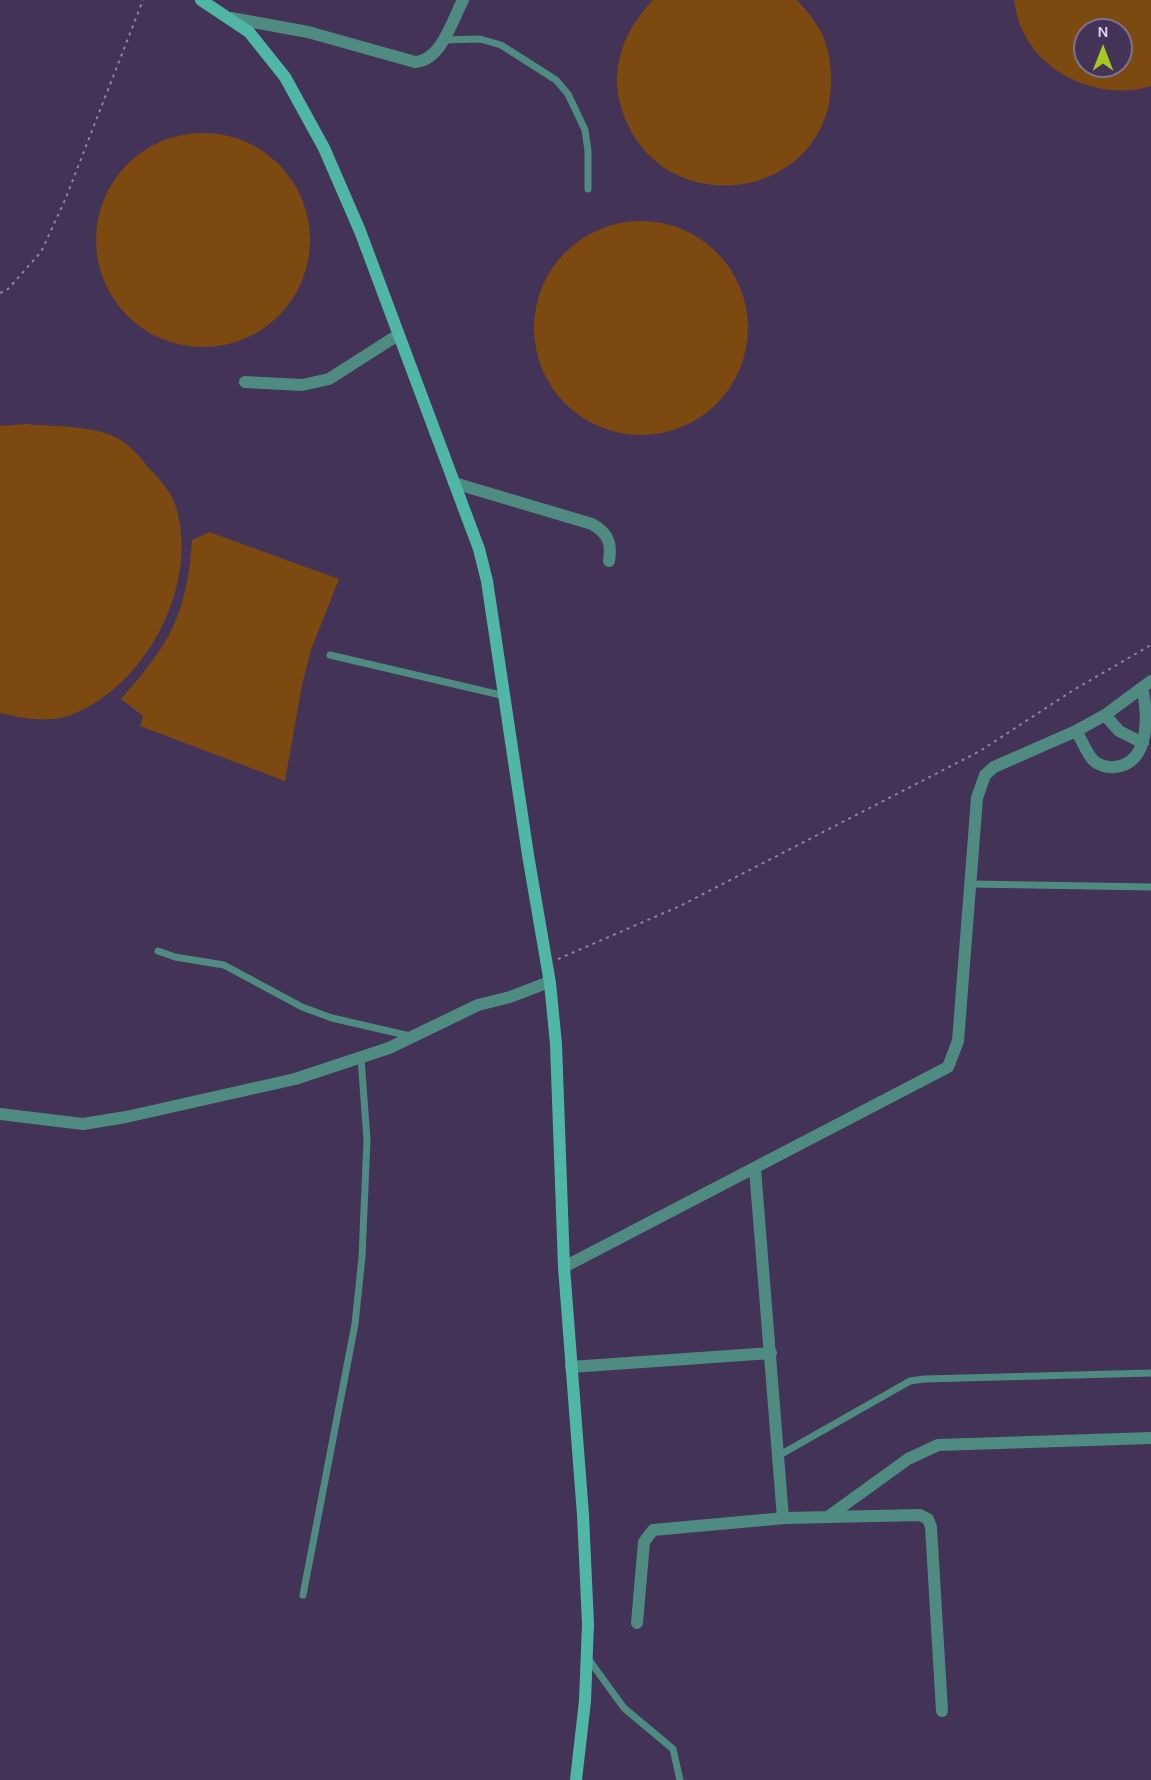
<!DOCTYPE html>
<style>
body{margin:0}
#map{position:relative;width:1151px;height:1780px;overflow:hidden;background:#423357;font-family:Karla,sans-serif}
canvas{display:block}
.north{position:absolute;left:1073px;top:18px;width:60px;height:60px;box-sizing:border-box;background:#423357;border:2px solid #7f7391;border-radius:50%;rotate:0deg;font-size:16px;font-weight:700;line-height:24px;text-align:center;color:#dad2e8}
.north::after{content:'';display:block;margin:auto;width:21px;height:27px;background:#a5c823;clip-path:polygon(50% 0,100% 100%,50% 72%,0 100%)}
</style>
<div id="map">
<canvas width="1151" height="1780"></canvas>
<div class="north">N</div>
</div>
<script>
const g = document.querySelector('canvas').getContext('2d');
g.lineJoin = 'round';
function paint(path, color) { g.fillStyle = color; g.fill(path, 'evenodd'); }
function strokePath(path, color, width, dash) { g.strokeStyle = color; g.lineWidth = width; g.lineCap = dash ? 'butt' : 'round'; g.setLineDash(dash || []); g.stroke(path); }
paint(new Path2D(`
 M 653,0 L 797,0 C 804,8 812,16 817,25 C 827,40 831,60 831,77 C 835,203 653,229 620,103 C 610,64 626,28 653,0 Z
 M 1014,0 L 1151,0 L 1151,86 C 1102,102 1040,75 1021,27 C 1017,19 1016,9 1014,0 ZM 1085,30 L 1121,30 L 1121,66 L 1085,66 Z
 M96 240a107 107 0 1 1 214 0a107 107 0 1 1-214 0Z
 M534 328a107 107 0 1 1 214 0a107 107 0 1 1-214 0Z
 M 27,424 C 56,427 92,425 117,438 C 129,444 139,456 147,466 C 158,478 171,490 176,507 C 200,585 145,689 68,716 C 46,723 21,718 0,713 L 0,426 Z
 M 209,532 L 339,579 L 311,650 L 302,685 L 285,781 L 140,726 L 143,716 L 121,699 C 170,644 187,614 192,540 Z`), '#7c4911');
strokePath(new Path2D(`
 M 0,293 L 8,289 L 41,252 L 65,200 L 143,0
 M 558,959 L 680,906 L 980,751 L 1075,689 L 1151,645`), '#9084a1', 2, [3, 4.5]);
strokePath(new Path2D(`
 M 442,40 L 480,39 L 501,45 L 556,80 L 568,94 L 585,130 L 588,151 L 588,189
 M 330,655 L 505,696
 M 971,884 L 1151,887
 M 158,951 L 175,957 L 224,965 L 302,1007 L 332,1018 L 410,1036
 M 778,1456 L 910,1381 L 924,1379 L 1151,1373
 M 303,1595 L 355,1324 L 362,1257 L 367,1140 L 361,1058
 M 587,1657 L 624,1708 L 673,1749 L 680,1780`), '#4f8b81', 7);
strokePath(new Path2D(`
 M 231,18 L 308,32 L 415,62 C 441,61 452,21 463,0
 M 245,382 L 302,385 L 329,379 L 398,335
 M 454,483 L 592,524 C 608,533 612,543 609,561
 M 1105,715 L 1119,731 L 1143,743
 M 1076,731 C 1082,740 1086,752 1093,760 C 1098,765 1107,768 1115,767 C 1151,763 1148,713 1142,688
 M 0,1114 L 83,1124 L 126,1117 L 295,1079 L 389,1048 L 478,1005 L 510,997 L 549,982
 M 755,1169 L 783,1518
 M 564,1267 L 948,1067 L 958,1041 L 977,798 L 985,775 L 994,767 L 1076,731 L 1105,715 L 1151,681
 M 571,1367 L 771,1353
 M 829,1516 L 908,1459 L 938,1445 L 1151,1438
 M 637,1623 L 644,1542 L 653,1530 L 785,1518 L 920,1515 L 928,1519 L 931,1527 L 942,1711`), '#4f8b81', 12);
strokePath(new Path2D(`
 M 201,0 L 249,32 L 285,77 L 324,148 L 360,231 L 479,549 L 487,581 L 528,855 L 550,983 L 556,1044 L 564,1267 L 583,1515 L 588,1624 L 585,1701 L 576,1780`), '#50b7a7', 12);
</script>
